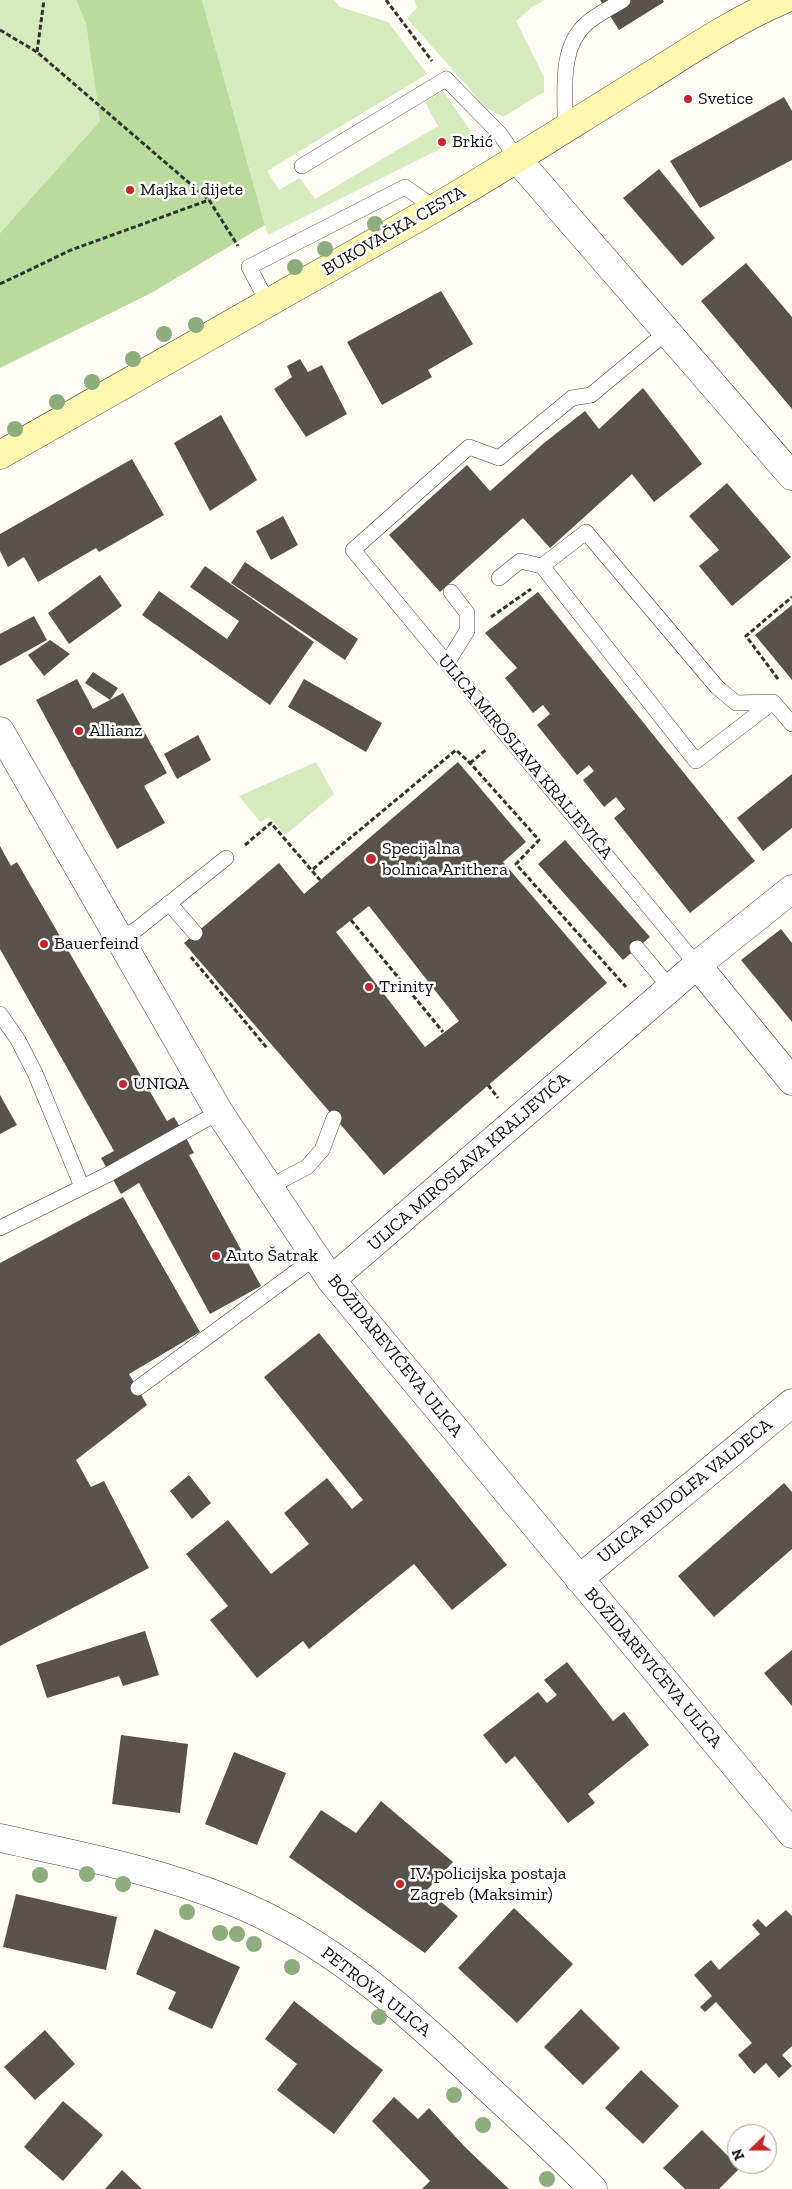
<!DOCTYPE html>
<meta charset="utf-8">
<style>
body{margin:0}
#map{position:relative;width:792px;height:2189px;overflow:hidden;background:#fffdf5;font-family:"Zilla Slab",serif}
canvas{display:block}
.north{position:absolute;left:727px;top:2124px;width:50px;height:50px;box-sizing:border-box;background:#fff;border:1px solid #a0a0a0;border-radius:50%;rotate:248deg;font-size:14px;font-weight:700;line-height:20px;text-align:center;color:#111}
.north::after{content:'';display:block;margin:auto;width:18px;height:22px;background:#c4262e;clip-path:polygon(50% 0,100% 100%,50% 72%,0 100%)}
</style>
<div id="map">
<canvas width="792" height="2189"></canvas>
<div class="north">N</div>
</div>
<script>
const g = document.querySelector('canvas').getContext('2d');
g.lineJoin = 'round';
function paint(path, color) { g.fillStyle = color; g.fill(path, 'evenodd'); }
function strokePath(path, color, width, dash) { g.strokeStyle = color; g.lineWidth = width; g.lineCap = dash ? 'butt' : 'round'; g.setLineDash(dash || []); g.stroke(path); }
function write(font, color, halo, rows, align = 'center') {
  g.font = font + ' "Zilla Slab",serif'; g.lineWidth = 5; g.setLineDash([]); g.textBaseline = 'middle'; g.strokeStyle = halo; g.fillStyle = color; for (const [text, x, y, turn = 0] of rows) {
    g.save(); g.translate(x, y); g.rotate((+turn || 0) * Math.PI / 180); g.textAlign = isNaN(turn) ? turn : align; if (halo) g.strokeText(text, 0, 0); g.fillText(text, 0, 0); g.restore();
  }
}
paint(new Path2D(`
 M 0,0 L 76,0 L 86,24 L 100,121 L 0,233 Z
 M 202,0 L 334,0 L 340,7 L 388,22 L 427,74 L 267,171 L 279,190 L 300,178 L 315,199 L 438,126 L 425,102 L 443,91 L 472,133 L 268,235 Z
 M 414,0 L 545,0 L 532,7 L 516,21 L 544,77 L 544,92 L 503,117 L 486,108 L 407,18 L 417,8 Z
 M 316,762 L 334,794 L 285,835 L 269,817 L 260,822 L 239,796 Z`), '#d5ebbd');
paint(new Path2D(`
 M 76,0 L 202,0 L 265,225 L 153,292 L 0,368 L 0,233 L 100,121 L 86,24 Z`), '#b9dc9c');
paint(new Path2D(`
 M 600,0 L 663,0 L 664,2 L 619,30 Z
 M 784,97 L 792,111 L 792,160 L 700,208 L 670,161 Z
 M 659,169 L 715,238 L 682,266 L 623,198 Z
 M 746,263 L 792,317 L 792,409 L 701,301 Z
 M 441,291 L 473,344 L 428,370 L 432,377 L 382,405 L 347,342 Z
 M 300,359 L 308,372 L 322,365 L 347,414 L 306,437 L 274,389 L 292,377 L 287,366 Z
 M 643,388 L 702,464 L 654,502 L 632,474 L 550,548 L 523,518 L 440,592 L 389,535 L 467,465 L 490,491 L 544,443 L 585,411 L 599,429 Z
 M 221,415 L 257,480 L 210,511 L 174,443 Z
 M 132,459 L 164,515 L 99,552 L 96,548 L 38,582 L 24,557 L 8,567 L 0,551 L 0,534 Z
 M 727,483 L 791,557 L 732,606 L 699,566 L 719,550 L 689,516 Z
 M 283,516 L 298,545 L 271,560 L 256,531 Z
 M 245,562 L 358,639 L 345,660 L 231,583 Z
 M 205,566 L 314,642 L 270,705 L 142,615 L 159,591 L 227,639 L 239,621 L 190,587 Z
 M 100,575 L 122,606 L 69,644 L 48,613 Z
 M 538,592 L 755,861 L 690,913 L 614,818 L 625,809 L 616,797 L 604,807 L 583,780 L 594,771 L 589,765 L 577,775 L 537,725 L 550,714 L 543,705 L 533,713 L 505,678 L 517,668 L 485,633 Z
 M 792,605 L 792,680 L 755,635 Z
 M 34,616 L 47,640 L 0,666 L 0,634 Z
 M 50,640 L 70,654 L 44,676 L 28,655 Z
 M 93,672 L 118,688 L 110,700 L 85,683 Z
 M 77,679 L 93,709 L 123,693 L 167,773 L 144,786 L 165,823 L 117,849 L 36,700 Z
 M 304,679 L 382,723 L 366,752 L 288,707 Z
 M 198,735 L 211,760 L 177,779 L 164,754 Z
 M 458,762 L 526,842 L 503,862 L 607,983 L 384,1175 L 184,943 L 279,863 L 304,894 ZM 369,906 L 459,1021 L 425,1047 L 336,932 Z
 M 792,774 L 792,828 L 763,851 L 737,818 Z
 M 565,840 L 650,937 L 623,960 L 538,864 Z
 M 0,846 L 11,866 L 17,862 L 167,1121 L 174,1117 L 183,1132 L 194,1153 L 189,1155 L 261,1286 L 210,1314 L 139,1183 L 121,1194 L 101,1158 L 114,1151 L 0,949 Z
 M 781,929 L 792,943 L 792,1022 L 741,960 Z
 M 0,1095 L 17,1125 L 0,1134 Z
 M 123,1197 L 200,1332 L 129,1374 L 147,1405 L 76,1460 L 91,1487 L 104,1481 L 149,1568 L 0,1646 L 0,1263 Z
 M 319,1333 L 507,1565 L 452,1610 L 414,1564 L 309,1649 L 303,1641 L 257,1678 L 210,1620 L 228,1606 L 186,1554 L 228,1520 L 271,1574 L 309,1544 L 284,1513 L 327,1478 L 352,1509 L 363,1500 L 264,1377 Z
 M 189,1475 L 211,1503 L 192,1519 L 170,1491 Z
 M 784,1483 L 792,1492 L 792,1549 L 714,1617 L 678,1576 Z
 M 145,1631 L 159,1675 L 123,1686 L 119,1676 L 47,1698 L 36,1665 Z
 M 792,1650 L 792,1706 L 764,1673 Z
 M 567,1662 L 613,1721 L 624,1712 L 649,1745 L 588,1794 L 595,1803 L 568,1823 L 515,1756 L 506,1764 L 483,1735 L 538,1692 L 547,1703 L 557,1695 L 544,1680 Z
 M 121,1735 L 188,1744 L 180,1813 L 112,1804 Z
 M 234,1752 L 286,1773 L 257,1845 L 205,1824 Z
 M 381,1801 L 453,1862 L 427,1890 L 458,1916 L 425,1953 L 289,1857 L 321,1810 L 356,1833 Z
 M 16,1894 L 117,1917 L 106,1970 L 3,1947 Z
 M 514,1908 L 573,1964 L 517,2023 L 458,1968 Z
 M 786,1910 L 792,1916 L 792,2046 L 782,2055 L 792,2066 L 779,2078 L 766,2063 L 754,2074 L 738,2055 L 752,2043 L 716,2002 L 705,2012 L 700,2007 L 712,1996 L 694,1975 L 711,1960 L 719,1970 L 760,1934 L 752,1925 L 758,1919 L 766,1927 Z
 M 155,1929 L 240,1967 L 212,2029 L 168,2009 L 176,1992 L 136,1974 Z
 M 294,2001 L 383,2070 L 334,2134 L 277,2090 L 297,2064 L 265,2039 Z
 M 581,2009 L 620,2048 L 583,2085 L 544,2047 Z
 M 45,2030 L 75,2064 L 35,2100 L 4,2067 Z
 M 641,2070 L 679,2106 L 643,2144 L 605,2108 Z
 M 394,2097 L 418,2119 L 429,2108 L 464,2146 L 509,2189 L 422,2189 L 430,2181 L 372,2121 Z
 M 63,2101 L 103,2135 L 63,2181 L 24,2147 Z
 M 702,2130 L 740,2168 L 719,2189 L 685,2189 L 663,2168 Z
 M 122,2170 L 142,2189 L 105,2189 Z`), '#5a524d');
const service = new Path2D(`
 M 565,128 C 566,95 558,49 586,24 C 597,14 611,8 623,0
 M 302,166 L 446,79 L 500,134 L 517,159
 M 268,303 L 249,267 L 405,187 L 435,208
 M 668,331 L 591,395 L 572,398 L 499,458 L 469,447 L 353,550 L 697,965
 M 586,532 L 717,687 L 736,703 L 773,702 L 696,761 L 542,566 Z
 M 499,578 L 520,561 L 542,566
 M 447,663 L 467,631 L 467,613 L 451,592
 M 773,702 L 792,724
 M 169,903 L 195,933
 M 120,939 L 137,929 L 226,858
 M 637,948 L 671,989
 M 0,1014 L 18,1040 L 35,1073 L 82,1187
 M 270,1189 L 284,1179 L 307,1167 L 322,1150 L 334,1118
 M 0,1228 L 109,1174 L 219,1112
 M 138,1388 L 316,1257`);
const minor = new Path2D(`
 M 517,159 L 792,476
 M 0,731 L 219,1112 L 331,1280 L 792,1834
 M 697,965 L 792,1081
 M 331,1280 L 697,965 L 792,889
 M 579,1579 L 792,1403`);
const tertiary = new Path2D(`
 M 0,1838 C 77,1855 156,1870 229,1900 C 327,1939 406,2010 481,2082 C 519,2117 557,2152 593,2189`);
const secondary = new Path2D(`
 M 0,455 L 435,208 C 506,167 575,122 645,79 C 690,51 734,21 783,0`);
strokePath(service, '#444', 16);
strokePath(minor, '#444', 29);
strokePath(tertiary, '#444', 29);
strokePath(secondary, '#333', 29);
strokePath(new Path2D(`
 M 386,0 L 432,61
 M 0,30 L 37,52 L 209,200 L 238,246
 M 37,52 L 44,0
 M 0,284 L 71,250 L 209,200
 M 491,617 L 531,589
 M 778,679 L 746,636 L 792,597
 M 470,763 L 487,749
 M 245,845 L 271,823 L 320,880
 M 313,869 L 456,750 L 470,763 L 539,840 L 516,864 L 626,987
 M 351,920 L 443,1032
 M 191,957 L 267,1048
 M 488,1085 L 498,1098`), '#333', 3, [5, 2.5]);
strokePath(service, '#fff', 15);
strokePath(minor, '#fff', 28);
strokePath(tertiary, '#fff', 28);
strokePath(secondary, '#fff6b0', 28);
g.fillStyle = '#8dad7f';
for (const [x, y] of [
 [375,224],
 [325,249],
 [295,267],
 [196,325],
 [164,334],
 [133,359],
 [92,382],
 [57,402],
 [15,429],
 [87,1874],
 [40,1875],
 [123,1884],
 [187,1912],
 [220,1933],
 [237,1934],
 [254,1944],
 [292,1967],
 [379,2017],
 [454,2095],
 [483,2125],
 [547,2179]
]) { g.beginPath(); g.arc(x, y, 8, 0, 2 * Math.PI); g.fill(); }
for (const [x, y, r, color] of [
 [688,99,5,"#c4262e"],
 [442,142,5,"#c4262e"],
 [130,190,5,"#c4262e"],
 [79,731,5,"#c4262e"],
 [371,859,6,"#c4262e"],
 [44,944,5,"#c4262e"],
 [369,987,5,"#c4262e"],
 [123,1084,5,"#c4262e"],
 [216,1256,5,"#c4262e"],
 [400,1884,5,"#c4262e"]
]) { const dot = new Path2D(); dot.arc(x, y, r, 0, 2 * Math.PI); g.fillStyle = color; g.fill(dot); strokePath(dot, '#fff', 2); }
write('18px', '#111', '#fff', [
 ["Svetice",698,99],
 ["Brkić",452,142],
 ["Majka i dijete",140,190],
 ["Allianz",89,731],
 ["Specijalna",382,849],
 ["bolnica Arithera",382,870],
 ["Bauerfeind",54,944],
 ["Trinity",379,987],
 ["UNIQA",133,1084],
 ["Auto Šatrak",226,1256],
 ["IV. policijska postaja",410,1874],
 ["Zagreb (Maksimir)",410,1895]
], 'left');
write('18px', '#111', '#fff', [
 ["BUKOVAČKA CESTA",394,231,-30],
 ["ULICA MIROSLAVA KRALJEVIĆA",525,757,50],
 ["ULICA MIROSLAVA KRALJEVIĆA",469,1162,-41],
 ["BOŽIDAREVIĆEVA ULICA",395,1356,51],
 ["ULICA RUDOLFA VALDECA",685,1491,-39],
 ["BOŽIDAREVIĆEVA ULICA",653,1668,50],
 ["PETROVA ULICA",376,1992,38]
]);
</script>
